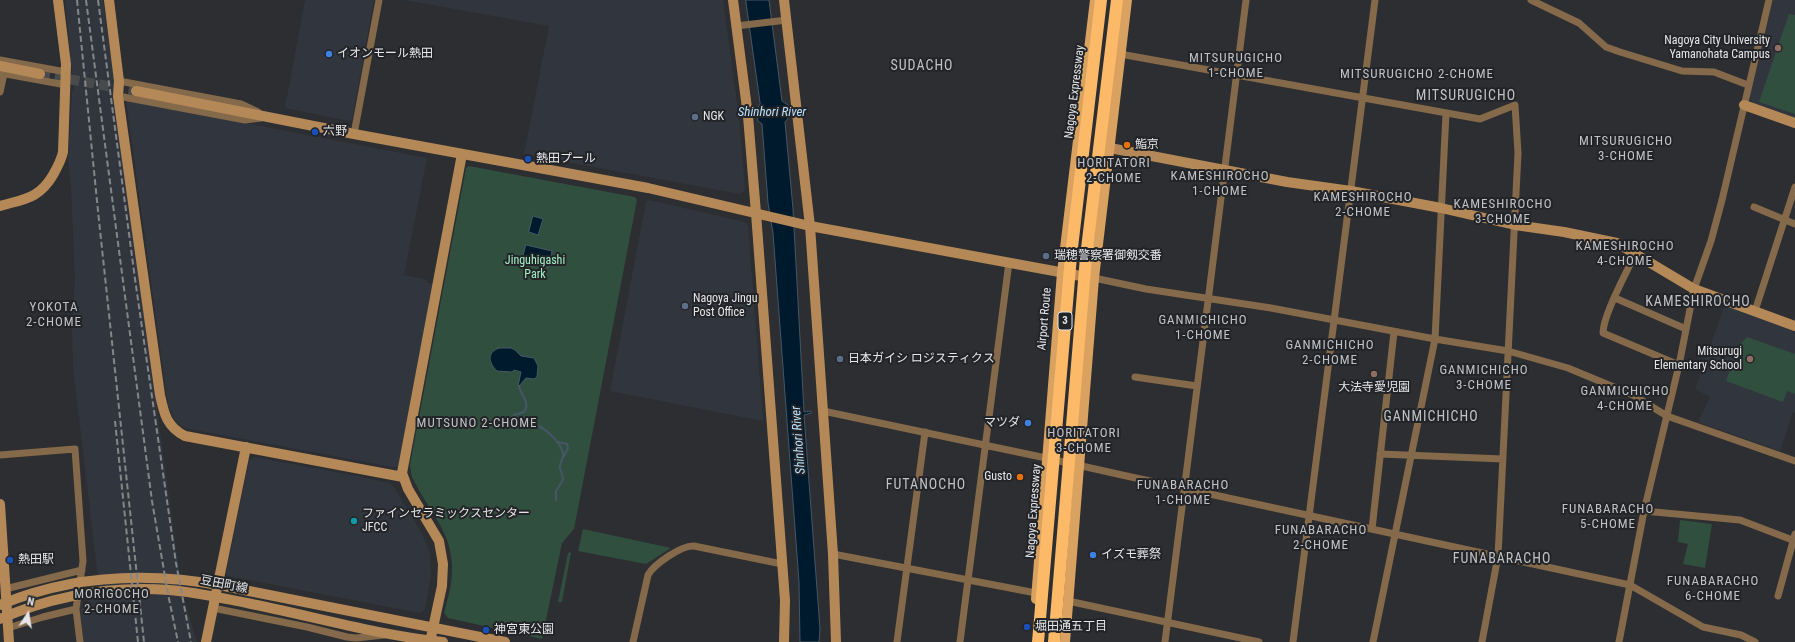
<!DOCTYPE html>
<meta charset="utf-8">
<style>
body{margin:0}
#map{position:relative;width:1795px;height:642px;overflow:hidden;background:#2c2e31;font-family:"Roboto Condensed",sans-serif}
canvas{display:block}
.north{position:absolute;left:8px;top:594px;width:40px;height:40px;-webkit-text-stroke:3px #232427;paint-order:stroke;rotate:12deg;font-size:11px;font-weight:700;line-height:16px;text-align:center;color:#e5e6e8}
.north::after{content:'';display:block;margin:auto;width:14px;height:18px;background:#e5e6e8;clip-path:polygon(50% 0,100% 100%,50% 72%,0 100%)}
</style>
<div id="map">
<canvas width="1795" height="642"></canvas>
<div class="north">N</div>
</div>
<script>
const g = document.querySelector('canvas').getContext('2d');
g.lineJoin = 'round';
function paint(path, color) { g.fillStyle = color; g.fill(path, 'evenodd'); }
function strokePath(path, color, width, dash) { g.strokeStyle = color; g.lineWidth = width; g.lineCap = dash ? 'butt' : 'round'; g.setLineDash(dash || []); g.stroke(path); }
function write(font, color, halo, rows, align = 'center') {
  g.font = font + ' "Roboto Condensed","Noto Sans JP",sans-serif'; g.lineWidth = 4; g.setLineDash([]); g.textBaseline = 'middle'; g.strokeStyle = halo; g.fillStyle = color; for (const [text, x, y, turn = 0] of rows) {
    g.save(); g.translate(x, y); g.rotate((+turn || 0) * Math.PI / 180); g.textAlign = isNaN(turn) ? turn : align; if (halo) g.strokeText(text, 0, 0); g.fillText(text, 0, 0); g.restore();
  }
}
paint(new Path2D(`
 M 65,0 L 103,0 L 114,77 L 115,103 L 182,591 L 197,642 L 83,642 L 80,605 L 100,595 L 73,367 L 72,326 L 75,279 L 71,187 L 68,159 L 72,92 L 74,90 Z
 M 305,0 L 374,0 L 352,119 L 349,121 L 285,108 Z
 M 404,0 L 723,0 L 739,118 L 745,190 L 740,194 L 524,154 L 549,26 Z
 M 1773,0 L 1795,0 L 1795,120 L 1755,106 L 1749,96 Z
 M 126,100 L 427,158 L 404,275 L 428,280 L 427,283 L 433,284 L 398,468 L 190,429 L 181,426 L 175,420 L 168,405 Z
 M 649,200 L 745,222 L 748,225 L 763,421 L 610,391 L 646,202 Z
 M 1725,304 L 1795,329 L 1795,413 L 1793,412 L 1780,451 L 1698,422 L 1710,397 L 1695,389 Z
 M 254,457 L 357,476 L 389,483 L 394,487 L 422,534 L 430,552 L 431,576 L 425,609 L 420,613 L 228,576 L 226,573 L 249,460 Z`), '#31363e');
paint(new Path2D(`
 M 1789,14 L 1795,15 L 1795,114 L 1759,102 Z
 M 469,166 L 635,197 L 637,200 L 574,529 L 562,543 L 542,639 L 448,618 L 444,613 C 448,598 453,581 452,565 C 451,531 427,508 413,479 C 411,476 411,470 410,465 L 466,168 Z
 M 1747,337 L 1795,354 L 1795,394 L 1787,391 L 1783,402 L 1726,381 L 1739,346 Z
 M 1680,520 L 1712,524 L 1705,568 L 1683,564 L 1688,544 L 1678,542 Z
 M 583,529 L 671,548 L 646,564 L 578,551 Z
 M 571,552 L 562,602 L 558,602 L 568,553 Z`), '#314f3f');
const water = new Path2D(`
 M 746,0 L 769,0 L 782,101 L 788,105 L 790,116 L 785,122 L 793,209 L 804,412 L 811,411 L 811,413 L 804,415 L 820,629 L 819,642 L 800,642 L 799,582 L 773,233 L 768,203 L 762,124 L 758,121 L 757,109 L 760,104 Z
 M 533,216 L 543,219 L 538,235 L 529,232 Z
 M 526,245 L 552,251 L 549,267 L 522,261 Z
 M 499,348 L 511,348 L 515,350 L 521,356 L 534,358 L 538,366 L 537,377 L 534,379 L 526,378 L 519,386 L 518,386 L 521,372 L 514,370 L 512,372 L 497,371 C 489,363 486,353 499,348 Z`);
paint(water, '#001a2d');
strokePath(water, '#455765', 1);
strokePath(new Path2D(`
 M 519,386 C 521,396 531,403 524,412 L 514,415 L 512,420 L 513,423 C 521,427 529,424 538,426 C 546,429 565,446 563,456 C 563,460 559,463 560,468 C 561,472 563,475 563,480 L 556,491 L 556,500
 M 558,442 L 567,444 L 568,448 L 564,456`), '#455765', 2);
strokePath(new Path2D(`
 M 40,74 L 136,91`), '#484a4c', 10, [10, 5]);
strokePath(new Path2D(`
 M 1531,0 L 1579,23 L 1606,47 L 1620,52 L 1682,71 L 1714,72 L 1748,85
 M 736,26 L 787,20
 M 1120,54 L 1480,119 L 1515,105 L 1518,153 L 1498,556 L 1482,642
 M 0,60 L 66,72
 M 0,73 L 66,85
 M 119,81 L 241,104 L 258,112
 M 0,92 L 4,74
 M 118,96 L 245,120 L 261,118
 M 354,134 L 379,0
 M 1754,207 L 1795,224
 M 1635,254 C 1627,272 1603,315 1603,333 L 1679,365
 M 1094,278 L 1146,289 L 1271,308 L 1435,339 L 1508,351 L 1568,368 L 1633,395 L 1667,416 L 1795,461
 M 1615,298 L 1686,329
 M 1755,311 L 1795,187
 M 1135,377 L 1197,386
 M 823,411 L 1046,458 L 1122,475 L 1630,585 L 1703,627 L 1741,635 L 1755,642
 M 1380,454 L 1503,459
 M 0,455 L 75,449 L 83,561 L 76,609 L 80,642
 M 1644,511 L 1740,520 L 1795,541
 M 1372,529 L 1394,332
 M 833,554 L 1036,593
 M 5,589 L 82,570
 M 1778,596 L 1795,534
 M 1068,601 L 1259,642
 M 213,608 L 307,627 L 347,637 L 356,638 L 384,635
 M 8,628 L 43,617 L 76,609
 M 633,642 L 648,575 C 654,564 682,545 694,546 L 782,564
 M 897,642 L 925,432
 M 960,642 L 1009,262
 M 1165,642 L 1246,0
 M 1293,642 L 1375,0
 M 1373,642 L 1435,339 L 1446,113
 M 1619,642 L 1644,511 L 1679,365 L 1694,289 L 1711,241 L 1722,200 L 1769,0`), '#84694a', 7);
strokePath(new Path2D(`
 M 109,0 L 119,81 L 118,96 L 160,395 C 164,414 167,427 185,436 L 403,477
 M 733,0 L 748,116 L 756,213 L 785,600 L 784,642
 M 784,0 L 810,226 L 833,554 L 836,642
 M 0,66 L 40,74
 M 136,91 L 354,134 L 648,188 L 810,226 L 1092,278
 M 1744,105 L 1795,123
 M 1110,148 L 1287,182 L 1351,191 L 1441,208 L 1515,225 L 1564,232 L 1617,243 L 1694,289 L 1795,326
 M 0,206 C 24,199 39,199 53,175 C 57,168 61,161 63,152 L 66,64 L 58,0
 M 0,504 L 9,642
 M 0,605 C 72,575 149,572 224,586 L 505,642
 M 0,619 C 53,596 112,586 169,590 C 195,592 221,598 247,603 C 312,616 377,635 443,642
 M 206,642 L 246,447
 M 430,642 L 442,586 L 443,564 L 439,541 L 408,489 L 402,473 L 462,154`), '#b58957', 10);
strokePath(new Path2D(`
 M 1036,599 L 1062,273 L 1095,0
 M 1065,642 L 1094,278 L 1127,0`), '#daa260', 10);
strokePath(new Path2D(`
 M 1038,642 L 1071,256 L 1101,0
 M 1054,642 L 1086,257 L 1117,0`), '#fcb968', 12);
strokePath(new Path2D(`
 M 77,0 L 98,211 L 144,642
 M 86,0 L 152,501 L 168,594 L 178,642
 M 98,0 L 135,279 L 176,563 L 191,642
 M 115,421 L 138,642`), '#848688', 2, [6, 3]);
for (const [x, y, r, color] of [
 [1778,48,4,"#8d6e63"],
 [329,54,4,"#3f7fe0"],
 [695,117,4,"#5c6f8a"],
 [315,132,4,"#1a4fb4"],
 [1127,145,4,"#e8710a"],
 [528,159,4,"#1a4fb4"],
 [1046,256,4,"#5c6f8a"],
 [685,306,4,"#5c6f8a"],
 [840,359,4,"#5c6f8a"],
 [1750,359,4,"#8d6e63"],
 [1374,374,4,"#8d6e63"],
 [1028,423,4,"#3f7fe0"],
 [1020,477,4,"#e8710a"],
 [354,521,4,"#0f9aa8"],
 [1093,555,4,"#3f7fe0"],
 [10,560,4,"#1a4fb4"],
 [1027,627,4,"#1a4fb4"],
 [486,630,4,"#1a4fb4"]
]) { const dot = new Path2D(); dot.arc(x, y, r, 0, 2 * Math.PI); g.fillStyle = color; g.fill(dot); strokePath(dot, '#232427', 1.5); }
for (const [x, y, w] of [
 [1065,321,14]
]) { const box = new Path2D(); box.roundRect(x - w / 2, y - 9, w, 18, 3); g.fillStyle = '#232427'; g.fill(box); strokePath(box, '#e5e6e8', 1); }
write('bold 11px', '#e5e6e8', null, [
 ["3",1065,321]
]);
write('12px', '#e5e6e8', '#232427', [
 ["Nagoya City University",1770,41,"right"],
 ["Yamanohata Campus",1770,55,"right"],
 ["イオンモール熱田",337,54],
 ["NGK",703,117],
 ["六野",323,132],
 ["鮨京",1135,145],
 ["熱田プール",536,159],
 ["瑞穂警察署御剱交番",1054,256],
 ["Nagoya Jingu",693,299],
 ["Post Office",693,313],
 ["Mitsurugi",1742,352,"right"],
 ["Elementary School",1742,366,"right"],
 ["日本ガイシ ロジスティクス",848,359],
 ["大法寺愛児園",1374,388,"center"],
 ["マツダ",1020,423,"right"],
 ["Gusto",1012,477,"right"],
 ["ファインセラミックスセンター",362,514],
 ["JFCC",362,528],
 ["イズモ葬祭",1101,555],
 ["熱田駅",18,560],
 ["堀田通五丁目",1035,627],
 ["神宮東公園",494,630]
], 'left');
write('12px', '#e5e6e8', '#232427', [
 ["Nagoya Expressway",1075,92,-83],
 ["Airport Route",1045,319,-85],
 ["Nagoya Expressway",1034,511,-86],
 ["豆田町線",224,585,11]
]);
write('12px', '#a3f1c8', '#232427', [
 ["Jinguhigashi",535,261],
 ["Park",535,275]
]);
g.letterSpacing = '1px';
write('13px', '#c0c2c6', '#232427', [
 ["MITSURUGICHO",1236,59],
 ["1-CHOME",1236,74],
 ["MITSURUGICHO 2-CHOME",1417,75],
 ["MITSURUGICHO",1626,142],
 ["3-CHOME",1626,157],
 ["HORITATORI",1114,164],
 ["2-CHOME",1114,179],
 ["KAMESHIROCHO",1220,177],
 ["1-CHOME",1220,192],
 ["KAMESHIROCHO",1363,198],
 ["2-CHOME",1363,213],
 ["KAMESHIROCHO",1503,205],
 ["3-CHOME",1503,220],
 ["KAMESHIROCHO",1625,247],
 ["4-CHOME",1625,262],
 ["YOKOTA",54,308],
 ["2-CHOME",54,323],
 ["GANMICHICHO",1203,321],
 ["1-CHOME",1203,336],
 ["GANMICHICHO",1330,346],
 ["2-CHOME",1330,361],
 ["GANMICHICHO",1484,371],
 ["3-CHOME",1484,386],
 ["GANMICHICHO",1625,392],
 ["4-CHOME",1625,407],
 ["MUTSUNO 2-CHOME",477,424],
 ["HORITATORI",1084,434],
 ["3-CHOME",1084,449],
 ["FUNABARACHO",1183,486],
 ["1-CHOME",1183,501],
 ["FUNABARACHO",1608,510],
 ["5-CHOME",1608,525],
 ["FUNABARACHO",1321,531],
 ["2-CHOME",1321,546],
 ["FUNABARACHO",1713,582],
 ["6-CHOME",1713,597],
 ["MORIGOCHO",112,595],
 ["2-CHOME",112,610]
]);
g.letterSpacing = '0px';
write('italic 13px', '#b9e0fc', '#232427', [
 ["Shinhori River",772,113],
 ["Shinhori River",799,440,-94]
]);
g.letterSpacing = '1px';
write('14px', '#c0c2c6', '#232427', [
 ["SUDACHO",922,66],
 ["MITSURUGICHO",1466,96],
 ["KAMESHIROCHO",1698,302],
 ["GANMICHICHO",1431,417],
 ["FUTANOCHO",926,485],
 ["FUNABARACHO",1502,559]
]);
g.letterSpacing = '0px';
</script>
